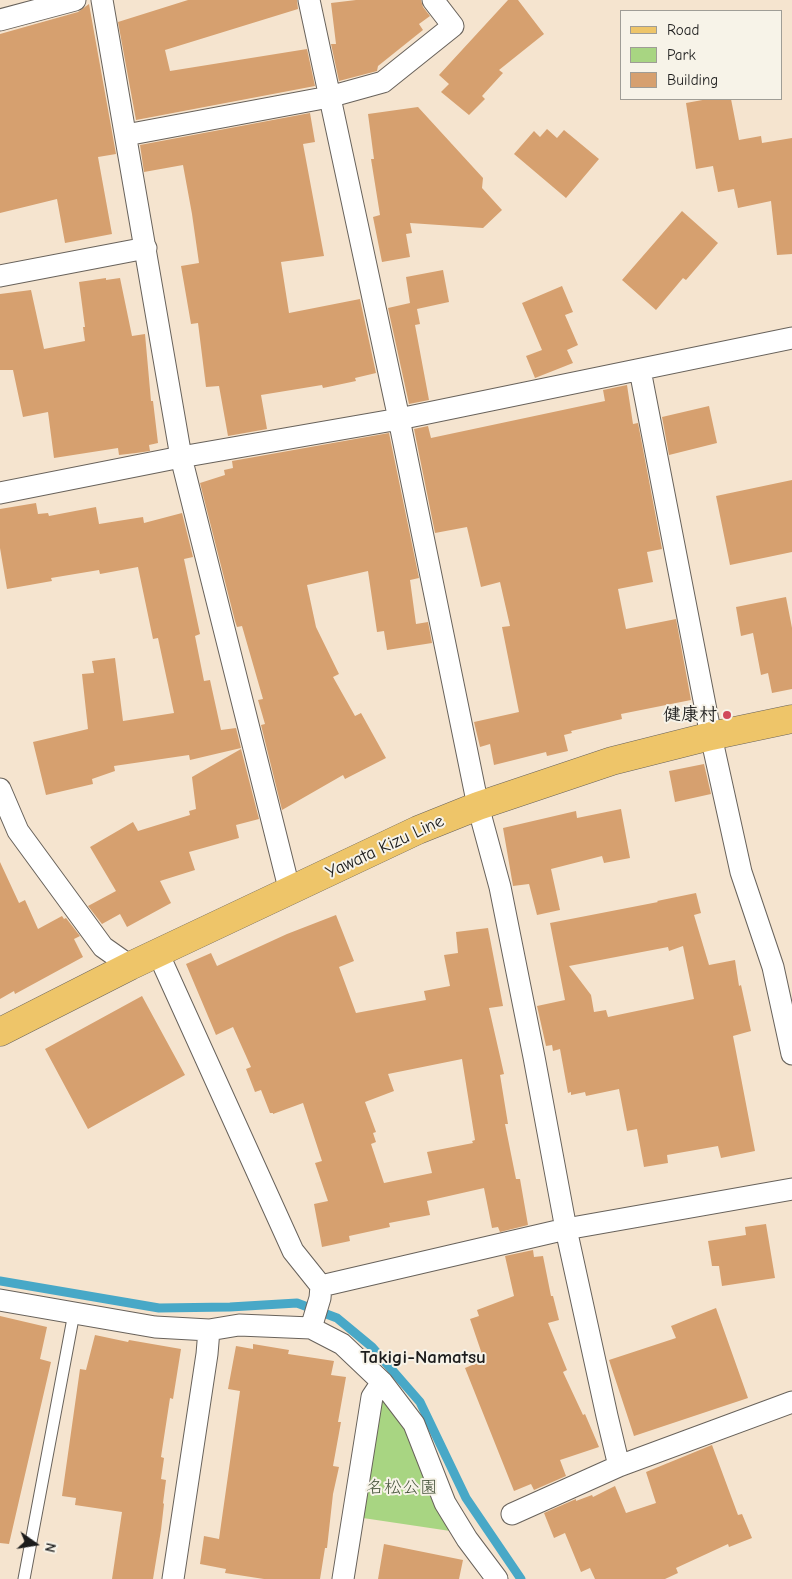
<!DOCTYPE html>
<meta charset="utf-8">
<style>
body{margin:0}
#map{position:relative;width:792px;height:1579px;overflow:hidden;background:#f5e4cf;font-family:"Comic Neue",sans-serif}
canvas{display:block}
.legend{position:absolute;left:620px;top:10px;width:162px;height:90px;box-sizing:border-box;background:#f7f3e8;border:1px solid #9f9d96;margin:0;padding:6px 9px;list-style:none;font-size:15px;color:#1c1c1c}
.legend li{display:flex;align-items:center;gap:10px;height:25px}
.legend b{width:25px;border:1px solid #9f9d96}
.north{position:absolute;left:10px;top:1519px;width:50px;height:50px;-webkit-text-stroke:4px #f7f3e8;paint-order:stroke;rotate:103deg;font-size:14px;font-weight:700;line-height:20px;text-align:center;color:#1c1c1c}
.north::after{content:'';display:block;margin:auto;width:18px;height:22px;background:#1c1c1c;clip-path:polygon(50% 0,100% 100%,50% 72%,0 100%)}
</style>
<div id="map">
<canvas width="792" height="1579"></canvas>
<ul class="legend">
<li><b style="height:6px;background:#eec569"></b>Road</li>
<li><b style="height:14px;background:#a8d582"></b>Park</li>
<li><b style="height:14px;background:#d6a06f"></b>Building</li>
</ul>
<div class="north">N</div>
</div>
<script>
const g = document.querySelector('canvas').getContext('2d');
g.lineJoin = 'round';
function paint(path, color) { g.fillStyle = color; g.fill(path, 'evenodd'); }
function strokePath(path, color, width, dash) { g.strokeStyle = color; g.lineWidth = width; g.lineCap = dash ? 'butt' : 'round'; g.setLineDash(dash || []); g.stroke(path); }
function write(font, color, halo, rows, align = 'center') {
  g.font = font + ' "Comic Neue","Klee One",sans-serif'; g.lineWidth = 4; g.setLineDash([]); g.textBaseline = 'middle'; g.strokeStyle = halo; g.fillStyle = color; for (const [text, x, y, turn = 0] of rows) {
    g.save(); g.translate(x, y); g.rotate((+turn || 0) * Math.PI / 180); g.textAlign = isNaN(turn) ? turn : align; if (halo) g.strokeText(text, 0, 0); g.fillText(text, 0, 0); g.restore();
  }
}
paint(new Path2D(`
 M 379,1397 L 395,1399 L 457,1532 L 363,1518 Z`), '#a8d582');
strokePath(new Path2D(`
 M 0,1281 L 159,1308 L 230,1307 L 297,1303 L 337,1318 L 372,1347 L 420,1402 L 466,1498 L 521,1579`), '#48a8c7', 9);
paint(new Path2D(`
 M 188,0 L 297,0 L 298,9 L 165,50 L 170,71 L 307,49 L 315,86 L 136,120 L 118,22 Z
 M 356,0 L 421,0 L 423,7 L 430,16 L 419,24 L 423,30 L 378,66 L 377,71 L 339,81 L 331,44 L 336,44 L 331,3 Z
 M 508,0 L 518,0 L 544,34 L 499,70 L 503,73 L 482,96 L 485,99 L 469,115 L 441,92 L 449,84 L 439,75 Z
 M 89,4 L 116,154 L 98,157 L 112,234 L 65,243 L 57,199 L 0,213 L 0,34 L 78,12 Z
 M 708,99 L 731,99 L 739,140 L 761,136 L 762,143 L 792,138 L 792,254 L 777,255 L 771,201 L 738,208 L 734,189 L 718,192 L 713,166 L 696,169 L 686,103 Z
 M 418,107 L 483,178 L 482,188 L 502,210 L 483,228 L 410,223 L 412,233 L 406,234 L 410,257 L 382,262 L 373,217 L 380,215 L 371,159 L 374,159 L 368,114 Z
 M 310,113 L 315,142 L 303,144 L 324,256 L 281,262 L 289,313 L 360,299 L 376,373 L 355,378 L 356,381 L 323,388 L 322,385 L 261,395 L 267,429 L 228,436 L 219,386 L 206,387 L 198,323 L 191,324 L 181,266 L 199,263 L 192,214 L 183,165 L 144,172 L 140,145 Z
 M 547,129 L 557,138 L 564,130 L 599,159 L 566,198 L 514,154 L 534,131 L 540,137 Z
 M 682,211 L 718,243 L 686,280 L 683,278 L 656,310 L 622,280 Z
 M 443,270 L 449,302 L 417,309 L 420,324 L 415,325 L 429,400 L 409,404 L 388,308 L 410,303 L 406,277 Z
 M 106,278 L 106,280 L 120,278 L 132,336 L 145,334 L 151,401 L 153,401 L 158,443 L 149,445 L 150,451 L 136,453 L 119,455 L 118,448 L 54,458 L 48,412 L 23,417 L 13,370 L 0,370 L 0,294 L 31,290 L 44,349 L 85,341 L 83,327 L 85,327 L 79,282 Z
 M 562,286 L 573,312 L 565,315 L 578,345 L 567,350 L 573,363 L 535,378 L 526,356 L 542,350 L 522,303 Z
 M 627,385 L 633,424 L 638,423 L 662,549 L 647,552 L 653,582 L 618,589 L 626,629 L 676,619 L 691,700 L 621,714 L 622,719 L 571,731 L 572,733 L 564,735 L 568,751 L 547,756 L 546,752 L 494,765 L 490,744 L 480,747 L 474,722 L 519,712 L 502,627 L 510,626 L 500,582 L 481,587 L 467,527 L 435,533 L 414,429 L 428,426 L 431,438 L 605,401 L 603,390 Z
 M 709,406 L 717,443 L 669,455 L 662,417 Z
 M 389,433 L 419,578 L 410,580 L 416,624 L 428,622 L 432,643 L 387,650 L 384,631 L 377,632 L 368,571 L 307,585 L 316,627 L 339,674 L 333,677 L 355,716 L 361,713 L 386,758 L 345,779 L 343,775 L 282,810 L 261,725 L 265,724 L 258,700 L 263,699 L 242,626 L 237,627 L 235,621 L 200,483 L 225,475 L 224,470 L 233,468 L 232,461 Z
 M 792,480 L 792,552 L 730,565 L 716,496 Z
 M 36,503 L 38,514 L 48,513 L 49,516 L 96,507 L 99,524 L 143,517 L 144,523 L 182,513 L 193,557 L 184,559 L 200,634 L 195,636 L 204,681 L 210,680 L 221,730 L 236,728 L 241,748 L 190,760 L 189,755 L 114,766 L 115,771 L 92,779 L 93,784 L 46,795 L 33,742 L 88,729 L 82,674 L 94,673 L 92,661 L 115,658 L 123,721 L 174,713 L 158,638 L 153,639 L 138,567 L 100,574 L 99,570 L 51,578 L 52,581 L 7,589 L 0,548 L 0,509 Z
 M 786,597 L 792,628 L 792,689 L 772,693 L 768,673 L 761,675 L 753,633 L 741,636 L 736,607 Z
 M 241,749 L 259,819 L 236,825 L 239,838 L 189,852 L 195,870 L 160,881 L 171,903 L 127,927 L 120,914 L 102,924 L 88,906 L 116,891 L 90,847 L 133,822 L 138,831 L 190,815 L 189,811 L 196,809 L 192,777 Z
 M 704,764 L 711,794 L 675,802 L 669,771 Z
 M 621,809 L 630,858 L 604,863 L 602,856 L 551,869 L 560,910 L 537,915 L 529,884 L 513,886 L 503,828 L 576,811 L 577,818 Z
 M 0,862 L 19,903 L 25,900 L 38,929 L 62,916 L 64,919 L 66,918 L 80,936 L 74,939 L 83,957 L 15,994 L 14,991 L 0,999 Z
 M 696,893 L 701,913 L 694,915 L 709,965 L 735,960 L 739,986 L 741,985 L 751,1031 L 733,1036 L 755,1151 L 721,1158 L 718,1146 L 667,1155 L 668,1163 L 644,1167 L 637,1129 L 627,1131 L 619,1089 L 586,1096 L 585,1092 L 571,1095 L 571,1092 L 568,1093 L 560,1049 L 553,1051 L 552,1045 L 546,1046 L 537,1006 L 565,1000 L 550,923 L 658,902 L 657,901 ZM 683,946 L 694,999 L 608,1017 L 606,1010 L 594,1012 L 591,995 L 569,966 L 668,947 L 669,951 Z
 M 336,915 L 354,961 L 339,967 L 356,1013 L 426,1000 L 424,991 L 450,986 L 444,955 L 458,953 L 456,932 L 488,928 L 503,1006 L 489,1008 L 504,1074 L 500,1075 L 508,1124 L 505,1124 L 516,1179 L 520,1179 L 528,1225 L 500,1232 L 498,1227 L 492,1228 L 484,1188 L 427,1201 L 430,1215 L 389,1223 L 390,1227 L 349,1236 L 350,1241 L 322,1247 L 314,1204 L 328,1201 L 315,1163 L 322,1161 L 303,1103 L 273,1114 L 273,1113 L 270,1113 L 261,1090 L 255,1092 L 246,1069 L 251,1067 L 233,1027 L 216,1035 L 186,964 L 211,953 L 217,966 L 287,934 ZM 462,1059 L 475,1140 L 472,1141 L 473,1143 L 427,1152 L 432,1173 L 384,1183 L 371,1144 L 376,1142 L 373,1133 L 376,1132 L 365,1102 L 394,1091 L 388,1074 Z
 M 142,996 L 185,1075 L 88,1129 L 45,1049 Z
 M 766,1224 L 775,1278 L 722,1286 L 719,1266 L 712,1266 L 708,1241 L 746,1235 L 745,1227 Z
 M 533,1250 L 534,1257 L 543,1256 L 551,1296 L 553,1296 L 559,1320 L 548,1323 L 567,1370 L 563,1372 L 583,1415 L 585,1414 L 599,1447 L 560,1460 L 566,1476 L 534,1490 L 531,1484 L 514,1491 L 465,1368 L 484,1360 L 470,1319 L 479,1316 L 477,1310 L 514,1296 L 505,1256 Z
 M 716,1308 L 748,1398 L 634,1436 L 609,1360 L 676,1338 L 671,1326 Z
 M 0,1316 L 47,1327 L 40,1359 L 51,1362 L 9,1544 L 0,1543 Z
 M 95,1335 L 128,1342 L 129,1340 L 181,1349 L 173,1399 L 170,1398 L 161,1457 L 164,1458 L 161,1479 L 166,1480 L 163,1503 L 164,1504 L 161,1530 L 153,1579 L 112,1579 L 122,1512 L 75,1505 L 76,1498 L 62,1496 L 80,1369 L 86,1370 Z
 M 253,1344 L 289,1350 L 288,1354 L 334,1361 L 331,1375 L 346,1377 L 338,1422 L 341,1422 L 333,1466 L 339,1467 L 333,1494 L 327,1548 L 325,1548 L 320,1579 L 264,1579 L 225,1573 L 226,1569 L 200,1564 L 204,1536 L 219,1539 L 240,1391 L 228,1389 L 236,1346 L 253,1349 Z
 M 712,1445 L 738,1515 L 742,1514 L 752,1538 L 729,1547 L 728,1544 L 676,1568 L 678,1573 L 665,1579 L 595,1579 L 590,1568 L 581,1572 L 565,1533 L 554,1538 L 544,1513 L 576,1499 L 576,1501 L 592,1495 L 593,1497 L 615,1486 L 626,1513 L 656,1503 L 646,1472 Z
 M 384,1544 L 463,1560 L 459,1579 L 378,1579 Z`), '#d6a06f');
const lane = new Path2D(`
 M 24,1579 L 74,1313`);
const street = new Path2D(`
 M 102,0 L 181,457 L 290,892
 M 309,0 L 399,419 L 478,806 L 500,887 L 534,1057 L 566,1229 L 607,1416 L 619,1466
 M 0,20 L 75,0
 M 126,135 L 329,97 L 383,82 L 453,26 L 433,0
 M 0,276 L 146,248
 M 640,370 L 711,736 L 741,872 L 773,967 L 792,1054
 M 0,493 L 181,457 L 399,419 L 792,338
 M 0,789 L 18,831 L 103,947 L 130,966
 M 158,953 L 293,1251 L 321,1286 L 320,1298 L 311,1328
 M 321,1286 L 566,1229 L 792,1189
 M 0,1300 L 155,1327 L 209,1330 L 239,1325 L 311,1328 L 342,1344 L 382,1382 L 414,1424 L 445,1503 L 467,1539 L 497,1579
 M 512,1514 L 619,1466 L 792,1402
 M 173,1579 L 207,1354 L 209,1330
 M 343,1579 L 372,1397 L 382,1382`);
const primary = new Path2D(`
 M 0,1032 L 130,966 L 418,830 L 478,806 L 612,761 L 711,736 L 792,719`);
strokePath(lane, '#68625b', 13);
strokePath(street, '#68625b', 23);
strokePath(primary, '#68625b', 29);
strokePath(lane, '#fff', 11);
strokePath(street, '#fff', 21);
strokePath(primary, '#eec569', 28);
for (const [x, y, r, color] of [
 [727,715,5,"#d1495b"]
]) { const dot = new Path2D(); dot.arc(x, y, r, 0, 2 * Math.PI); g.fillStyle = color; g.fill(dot); strokePath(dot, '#f7f3e8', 2); }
write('bold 18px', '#1c1c1c', '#f7f3e8', [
 ["健康村",717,715]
], 'right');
write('18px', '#1c1c1c', '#f7f3e8', [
 ["Yawata Kizu Line",385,847,-25]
]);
write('18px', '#46543b', '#f7f3e8', [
 ["名松公園",402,1488]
]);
write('bold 19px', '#1c1c1c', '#f7f3e8', [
 ["Takigi-Namatsu",423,1358]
]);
</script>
